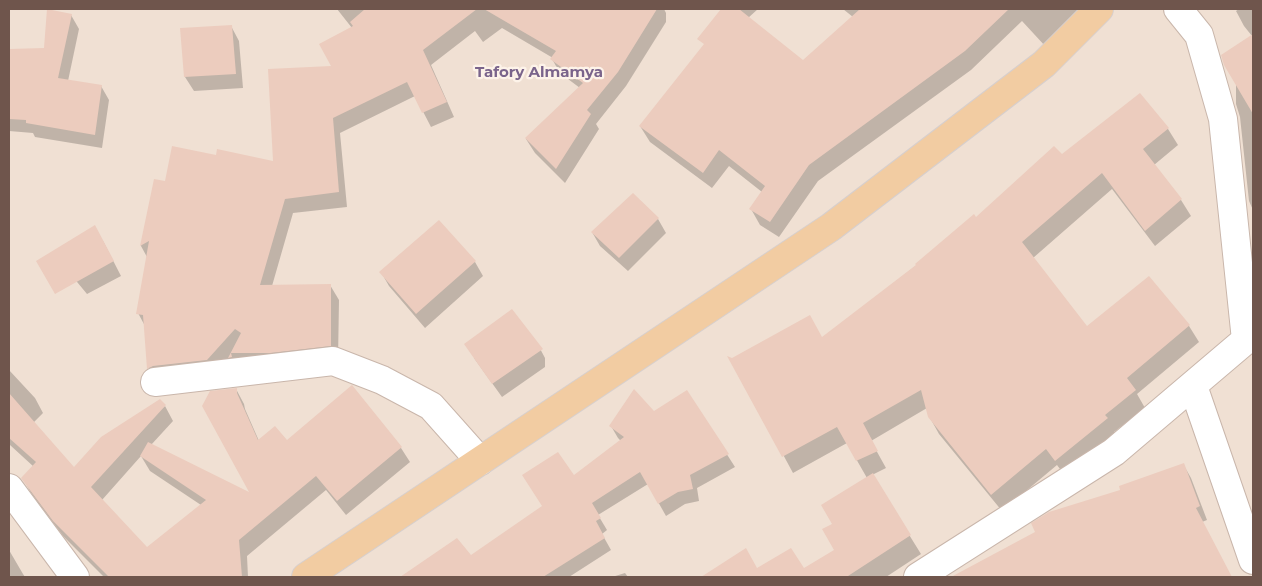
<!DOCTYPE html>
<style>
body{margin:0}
#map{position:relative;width:1262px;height:586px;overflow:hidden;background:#f9efe3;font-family:Montserrat,sans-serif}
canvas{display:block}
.frame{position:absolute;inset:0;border:10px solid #6f554c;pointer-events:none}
</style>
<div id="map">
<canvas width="1262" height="586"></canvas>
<div class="frame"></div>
</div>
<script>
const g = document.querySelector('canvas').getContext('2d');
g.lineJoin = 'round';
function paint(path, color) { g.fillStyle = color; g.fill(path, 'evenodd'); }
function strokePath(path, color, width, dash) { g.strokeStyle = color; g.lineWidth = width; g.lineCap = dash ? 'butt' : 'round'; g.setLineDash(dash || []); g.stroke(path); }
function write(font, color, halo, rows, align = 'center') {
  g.font = font + ' Montserrat,sans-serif'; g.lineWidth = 4.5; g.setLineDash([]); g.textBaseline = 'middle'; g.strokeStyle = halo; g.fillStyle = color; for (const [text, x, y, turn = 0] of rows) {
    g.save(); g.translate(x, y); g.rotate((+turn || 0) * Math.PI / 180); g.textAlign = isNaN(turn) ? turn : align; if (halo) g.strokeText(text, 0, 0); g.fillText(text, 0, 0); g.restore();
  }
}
paint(new Path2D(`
 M 9,9 L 1253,9 L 1253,577 L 9,577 Z`), '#f0e0d3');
paint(new Path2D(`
 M 337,9 L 664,9 L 666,13 L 666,22 L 626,86 L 596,124 L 599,129 L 565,183 L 535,153 L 526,139 L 580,88 L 560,73 L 552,59 L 553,58 L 502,28 L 483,42 L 475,31 L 431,65 L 454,117 L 431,127 L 415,96 L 340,133 L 347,207 L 293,213 L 272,286 L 330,285 L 339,300 L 338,360 L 238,372 L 230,358 L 215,375 L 157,383 L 149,368 L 145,326 L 138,313 L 147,257 L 141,246 L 155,180 L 166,183 L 217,157 L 275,163 L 333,67 L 352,28 Z
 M 720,9 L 758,9 L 738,27 Z
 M 843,9 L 1089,9 L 1046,47 L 1022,21 L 971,70 L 818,181 L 779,237 L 760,225 L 751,209 L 762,192 L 729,166 L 712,188 L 650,142 L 640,126 L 803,61 L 853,17 Z
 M 1239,9 L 1253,9 L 1253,210 L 1249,201 L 1240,117 L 1236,104 L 1236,83 L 1252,36 L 1244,26 L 1236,11 Z
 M 71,15 L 79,29 L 68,81 L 101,86 L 109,100 L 102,148 L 35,137 L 33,133 L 9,131 L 9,51 L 45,49 Z
 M 231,26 L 239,41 L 243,88 L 194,91 L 185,77 L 181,29 Z
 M 1139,95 L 1168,129 L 1178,145 L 1154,165 L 1181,200 L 1191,216 L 1155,246 L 1112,189 L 1033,258 L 1087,328 L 1149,278 L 1189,326 L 1199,342 L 1137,394 L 1145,408 L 1114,432 L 1116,435 L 1066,477 L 1057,465 L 1002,511 L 939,434 L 929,416 L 927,408 L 871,441 L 886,468 L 872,475 L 921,554 L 886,577 L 703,577 L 745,550 L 757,570 L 804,570 L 836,551 L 834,524 L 867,478 L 847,443 L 793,473 L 732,360 L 822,339 L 976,219 L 1062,156 Z
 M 658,219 L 666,233 L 628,271 L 600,246 L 592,232 Z
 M 103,241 L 121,276 L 87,294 L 63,265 Z
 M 475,262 L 483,276 L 425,328 L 389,286 L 381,272 Z
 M 537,343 L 545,358 L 545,367 L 502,397 L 474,358 Z
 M 9,370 L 35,398 L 43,413 L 33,423 L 74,469 L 165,406 L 173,421 L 151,445 L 252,495 L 236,389 L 244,404 L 245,409 L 259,441 L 286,442 L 352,387 L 401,448 L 410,462 L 346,515 L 326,490 L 247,556 L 248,577 L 104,577 L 63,536 L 31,493 L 23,478 L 34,467 L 10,445 L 9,446 ZM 141,456 L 150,471 L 201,505 L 147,549 L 102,500 Z
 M 687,392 L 735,467 L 697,488 L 699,501 L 685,504 L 666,516 L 648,484 L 598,515 L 607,530 L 602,534 L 611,550 L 569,577 L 406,577 L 405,575 L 471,557 L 543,507 L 573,477 L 621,441 L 618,438 L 611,426 L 654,413 Z
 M 1183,464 L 1191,478 L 1207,520 L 1202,522 L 1231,577 L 957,577 L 956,576 L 1122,491 Z
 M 9,550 L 23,574 L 25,577 L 9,577 Z
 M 625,573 L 628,577 L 612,577 Z`), '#0003');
paint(new Path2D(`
 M 47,9 L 72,14 L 58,78 L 102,85 L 95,135 L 26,123 L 26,120 L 9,119 L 9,49 L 44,48 Z
 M 365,9 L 477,9 L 423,50 L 447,102 L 422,113 L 407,82 L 333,118 L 339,192 L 285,199 L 260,285 L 331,284 L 331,346 L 270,353 L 231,353 L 232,357 L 228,358 L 241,333 L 235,329 L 207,360 L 153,366 L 147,369 L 143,315 L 136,314 L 149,241 L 140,246 L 154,179 L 165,181 L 172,146 L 216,155 L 217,149 L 273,161 L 268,69 L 331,66 L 319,44 L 353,26 L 350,22 Z
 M 484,9 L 657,9 L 618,72 L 587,110 L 591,114 L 556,169 L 525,138 L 583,83 L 550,59 L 556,51 Z
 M 721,9 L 739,9 L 803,60 L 860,9 L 1009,9 L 965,51 L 809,165 L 770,222 L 749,209 L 765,186 L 719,150 L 703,173 L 639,126 L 704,44 L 697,39 Z
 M 232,25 L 236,74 L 184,77 L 180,28 Z
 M 1253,34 L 1253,114 L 1224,65 L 1221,55 Z
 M 1140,93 L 1169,128 L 1143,149 L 1182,199 L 1145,231 L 1102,173 L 1022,242 L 1087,326 L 1149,276 L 1190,325 L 1127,378 L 1136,390 L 1105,415 L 1108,418 L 1055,461 L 1046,449 L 991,495 L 928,417 L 921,390 L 863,423 L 878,451 L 856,461 L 837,427 L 782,457 L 727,356 L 732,358 L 810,315 L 822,337 L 916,265 L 915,264 L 974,214 L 976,217 L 1054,146 L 1062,154 Z
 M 633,193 L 659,218 L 619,258 L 591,232 Z
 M 439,220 L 476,261 L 416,314 L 379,272 Z
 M 95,225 L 114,261 L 55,294 L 36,261 Z
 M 512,309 L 543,349 L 492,384 L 464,344 Z
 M 352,385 L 402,447 L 337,501 L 316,476 L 239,540 L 242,577 L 109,577 L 53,521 L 21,478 L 36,462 L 9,438 L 9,393 L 74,467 L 101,437 L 160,399 L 166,405 L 91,487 L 147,547 L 206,500 L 140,456 L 148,442 L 249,492 L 202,406 L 210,391 L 237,388 L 237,393 L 258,440 L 275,426 L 287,440 Z
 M 634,389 L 654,411 L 687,390 L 729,454 L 690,475 L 693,489 L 678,492 L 658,504 L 640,472 L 592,503 L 601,518 L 596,521 L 605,538 L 543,577 L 400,577 L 457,538 L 471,555 L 542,506 L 522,475 L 558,452 L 574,475 L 624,437 L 609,426 Z
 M 1184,463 L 1200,506 L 1196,508 L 1232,577 L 951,577 L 1035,532 L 1031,523 L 1049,512 L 1120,490 L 1119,486 Z
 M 873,473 L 911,535 L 848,576 L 701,577 L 746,548 L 757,568 L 791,548 L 804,568 L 834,550 L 822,529 L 832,524 L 821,505 Z`), '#ecccbe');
const minor = new Path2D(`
 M 1178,9 L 1199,35 L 1223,119 L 1246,340
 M 155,382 L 333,361 L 382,380 L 431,406 L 480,461
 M 1193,386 L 1253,560
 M 9,488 L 75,577
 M 918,577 L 1114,452 L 1253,334`);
const major = new Path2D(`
 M 306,577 L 831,227 L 1044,64 L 1099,9`);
strokePath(minor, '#c9b6ab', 30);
strokePath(major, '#d7cfcd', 30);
strokePath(minor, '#fff', 28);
strokePath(major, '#f2cca2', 28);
write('bold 15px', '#7a648b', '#fdf3e9', [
 ["Tafory Almamya",539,73]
]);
</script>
